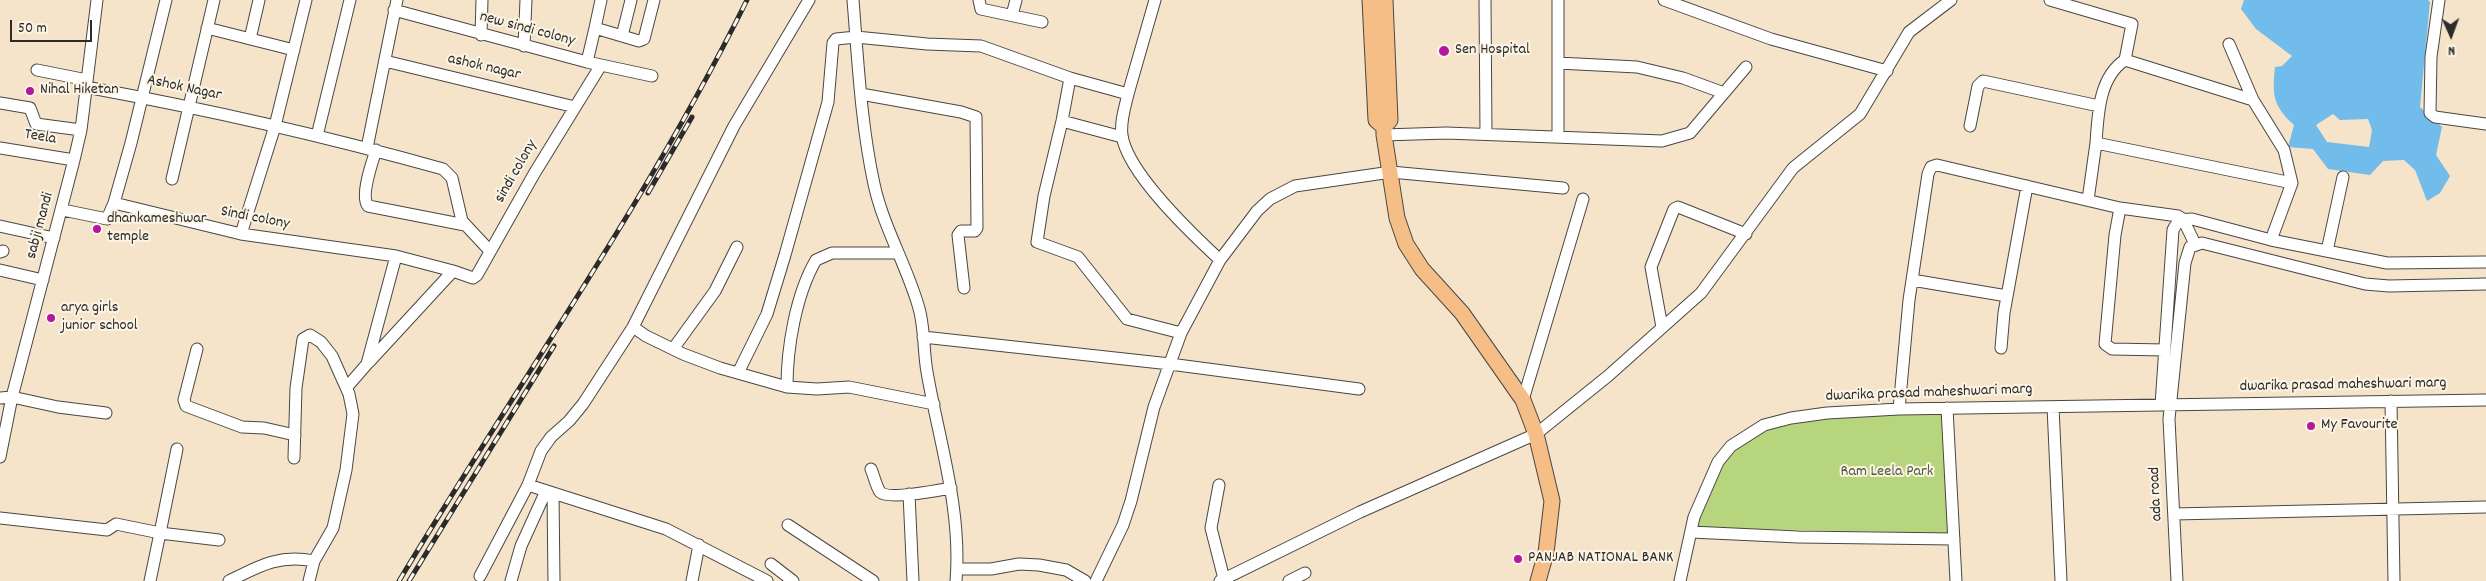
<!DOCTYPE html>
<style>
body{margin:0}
#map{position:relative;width:2486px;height:581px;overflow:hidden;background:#f5e4ca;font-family:Dekko,sans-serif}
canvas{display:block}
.north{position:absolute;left:2426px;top:10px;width:50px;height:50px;-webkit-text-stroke:4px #fcf5e5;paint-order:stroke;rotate:178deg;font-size:14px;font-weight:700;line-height:20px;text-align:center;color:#2b2b2b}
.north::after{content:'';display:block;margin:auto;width:18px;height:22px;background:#2b2b2b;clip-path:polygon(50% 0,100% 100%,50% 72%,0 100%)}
.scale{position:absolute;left:10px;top:20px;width:82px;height:22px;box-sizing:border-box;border:2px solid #2b2b2b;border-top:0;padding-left:6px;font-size:15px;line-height:18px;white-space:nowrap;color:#2b2b2b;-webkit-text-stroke:4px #fcf5e5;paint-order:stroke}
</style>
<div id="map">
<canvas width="2486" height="581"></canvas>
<div class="north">N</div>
<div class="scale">50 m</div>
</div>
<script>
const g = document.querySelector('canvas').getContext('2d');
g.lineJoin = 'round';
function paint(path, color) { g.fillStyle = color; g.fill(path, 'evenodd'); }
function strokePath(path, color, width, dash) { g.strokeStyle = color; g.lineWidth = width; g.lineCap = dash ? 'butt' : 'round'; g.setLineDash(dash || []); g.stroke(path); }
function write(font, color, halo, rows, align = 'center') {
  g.font = font + ' Dekko,sans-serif'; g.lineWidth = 4; g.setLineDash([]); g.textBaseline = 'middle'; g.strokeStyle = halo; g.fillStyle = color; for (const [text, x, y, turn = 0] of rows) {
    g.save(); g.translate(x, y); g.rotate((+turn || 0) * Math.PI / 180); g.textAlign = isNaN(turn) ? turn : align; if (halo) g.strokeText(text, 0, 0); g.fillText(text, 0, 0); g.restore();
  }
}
paint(new Path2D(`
 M 1944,414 L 1948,533 L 1698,528 L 1700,517 L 1727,455 L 1763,426 L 1826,415 Z`), '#b7d57c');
paint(new Path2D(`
 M 2244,0 L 2428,0 L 2430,2 L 2420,107 L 2442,127 L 2436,155 L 2450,176 L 2440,193 L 2427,201 L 2415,170 L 2404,160 L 2383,161 L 2370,175 L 2328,169 L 2313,149 L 2288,147 L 2294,125 C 2273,106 2272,95 2275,67 L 2282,66 L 2292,56 L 2256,29 L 2241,9 ZM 2333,114 L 2340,120 L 2368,119 L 2372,130 L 2369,147 L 2327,142 L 2316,125 Z`), '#72bceb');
const minor = new Path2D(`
 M 853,0 C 858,62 861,124 874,184 C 883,226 906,264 918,305 C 925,326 923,350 927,372 C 939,441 962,510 956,581
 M 979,0 L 981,9 L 1042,22
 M 1485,0 L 1486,134
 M 1558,0 L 1558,137
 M 1664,0 L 1771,39 L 1887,71
 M 2050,0 L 2132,24 L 2125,60 L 2253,100
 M 2439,0 L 2431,57 L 2430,113 L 2435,117 L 2486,124
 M 394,10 L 587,62 L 595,28 L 639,41 L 644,39 L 654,0
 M 1012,15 L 1016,0
 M 207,28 L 294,50
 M 595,28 L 601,0
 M 481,35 L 482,0
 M 622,36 L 631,0
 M 250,39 L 259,0
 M 2229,44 L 2253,100 L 2284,150 L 2292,183
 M 524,46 L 526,0
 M 385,61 L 575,107
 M 1558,63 L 1637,67 L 1683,78 L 1724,93
 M 601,65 L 652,76
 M 37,70 L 87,80
 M 1070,78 L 1062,121 L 1044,196 L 1037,242 L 1078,257 L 1127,319 L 1181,333
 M 86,87 C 206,109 325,136 443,169 L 452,178 L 462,221 L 490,251
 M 861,94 L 961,112 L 976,117 L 977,228 L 975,231 L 961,231 L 958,235 L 964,288
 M 1128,94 C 1125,107 1120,122 1122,135 C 1127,173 1192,234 1220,260
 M 0,103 L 30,108 L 36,124 L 81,130
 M 1062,121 L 1122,137
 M 1970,126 L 1978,86 L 1983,81 L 2099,106
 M 1384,135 L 1446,133 L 1662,141 L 1690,133 L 1746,67
 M 317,136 L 350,0
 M 2096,143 C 2098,114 2099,77 2125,60
 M 0,148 L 74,160
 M 367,148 L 397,0
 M 376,150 C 372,163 360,196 368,206 L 465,225
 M 172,179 L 214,0
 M 2088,200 L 2096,143 L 2292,183 L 2271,240
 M 114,203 L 131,143 L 166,0
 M 2120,208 L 2115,235 L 2105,344 L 2112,349 L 2165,350
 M 63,210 L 107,219 L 114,203 L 241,234 L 396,256 L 367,364 L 347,387
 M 0,226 L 54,238
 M 241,234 L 275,126 L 306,0
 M 2327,251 L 2343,177
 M 0,252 L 3,251
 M 0,270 L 43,280
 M 453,271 L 473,278 L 477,275 L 534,174 L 601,65 L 587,62
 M 1912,280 L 2007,296
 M 633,327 L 646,336 L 683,354 L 720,368 L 787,387 L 817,389 L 849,387 L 934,404
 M 1662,327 L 1651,267 L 1674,209 L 1678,207 L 1746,234
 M 923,337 L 1170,364 L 1359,389
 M 2001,348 L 2004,313 L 2027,186
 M 197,349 L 184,400 L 186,406 L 242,427 L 264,428 L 295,435
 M 673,349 L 715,291 L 737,247
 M 369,362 L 453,271 L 396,256
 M 738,373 L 767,314 L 785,255 L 828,102 L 833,43 L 836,39 L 856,37 L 927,44 L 981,46 L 1070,78 L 1128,94 L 1155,0
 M 787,387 C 787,347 796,294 816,260 L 832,253 L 897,253
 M 0,398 L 12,397 L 58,407 L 106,413
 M 1523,400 L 1583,199
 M 2391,401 L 2394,581
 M 2161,405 L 2173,230 C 2177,221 2182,219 2192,219 L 2271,240 L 2387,263 L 2486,262
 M 2053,407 L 2061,581
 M 1947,408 L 1956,581
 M 1899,409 L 1909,300 L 1928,174 L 1931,167 L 1937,165 L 2120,208 L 2178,216 L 2183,219 L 2195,244
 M 177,449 L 160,533 L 219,540
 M 0,457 L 12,397 L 74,160 L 81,130 L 97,0
 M 294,458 L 296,388 L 303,339 L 310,335 L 321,342 L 332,356 L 349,394 L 353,414 L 346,470 L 333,528 L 314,561 L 309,581
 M 871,469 C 874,476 876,486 880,492 C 888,500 939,490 951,488
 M 528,485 L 666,529 L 767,581
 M 1219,485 L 1211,528 L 1224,579
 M 553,493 L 554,581
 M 909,494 L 913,581
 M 2174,514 L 2486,507
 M 0,518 L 107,530 L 116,524 L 160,533 L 150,581
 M 788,525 L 873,581
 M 1691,532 L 1798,537 L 1954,539
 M 771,564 L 793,581
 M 957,569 L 991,569 L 1019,564 L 1039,565 L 1066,570 L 1085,581
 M 480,576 L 528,485 L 541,451 L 551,437 L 569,421 L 583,404 L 633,327 L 734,126 L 809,0
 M 229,581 C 259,566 279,554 314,561
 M 511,581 L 521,546 L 546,491
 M 692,581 L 699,545
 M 1096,581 L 1123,525 L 1131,501 L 1154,407 L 1181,333 L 1220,260 L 1257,211 L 1270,199 L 1295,186 L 1391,172 L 1563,188
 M 1220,581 L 1360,512 L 1536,434 L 1608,376 L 1701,293 L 1793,168 L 1860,114 L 1909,32 L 1951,0
 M 1289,581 L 1305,573
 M 1680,581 L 1694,517 L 1718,462 L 1731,446 L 1764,425 L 1791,418 L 1827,413 L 1899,409 L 2486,400
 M 2177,581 L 2169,419 L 2185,263 L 2190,247 L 2202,243 L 2365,284 L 2389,286 L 2486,284`);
const major = new Path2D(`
 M 1370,0 L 1376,120 L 1384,127
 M 1385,0 L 1390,120 L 1384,127 L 1384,135 L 1397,218 L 1406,244 L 1422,269 L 1462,313 L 1523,400 L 1536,434 L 1552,501 L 1546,553 L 1538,581`);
strokePath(minor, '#494743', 13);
strokePath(major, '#494743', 17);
strokePath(minor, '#fff', 11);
strokePath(major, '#f6be87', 15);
const rail = new Path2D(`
 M 648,193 L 692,117
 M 399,581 C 515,388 647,202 747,0
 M 409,581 L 554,346`);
strokePath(rail, '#2b2b2b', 5);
strokePath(rail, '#fcf5e5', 3, [9]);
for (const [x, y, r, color] of [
 [1444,51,6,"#b5179e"],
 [30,91,5,"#b5179e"],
 [97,229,5,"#b5179e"],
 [51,318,5,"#b5179e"],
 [2311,426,5,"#b5179e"],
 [1518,559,5,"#b5179e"]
]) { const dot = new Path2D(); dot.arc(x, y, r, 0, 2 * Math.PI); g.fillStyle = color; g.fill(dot); strokePath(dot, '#fcf5e5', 2); }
write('16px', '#2b2b2b', '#fcf5e5', [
 ["new sindi colony",527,30,15],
 ["ashok nagar",484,68,13],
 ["Ashok Nagar",184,89,12],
 ["Teela",40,138,10],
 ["sindi colony",517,172,-60],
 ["Sindi colony",255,219,11],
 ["sabji mandi",41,226,-75],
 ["dwarika prasad maheshwari marg",2343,386,-1],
 ["dwarika prasad maheshwari marg",1929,394,-2],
 ["ada road",2157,494,-93]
]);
write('16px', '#2b2b2b', '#fcf5e5', [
 ["Sen Hospital",1455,51],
 ["Nihal Hiketan",40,91],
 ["dhankameshwar",107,220],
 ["temple",107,238],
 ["arya girls",61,309],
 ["junior school",61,327],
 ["My Favourite",2321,426],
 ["PANJAB NATIONAL BANK",1528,559]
], 'left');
write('16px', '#4e563f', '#fcf5e5', [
 ["Ram Leela Park",1887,473]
]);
</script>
